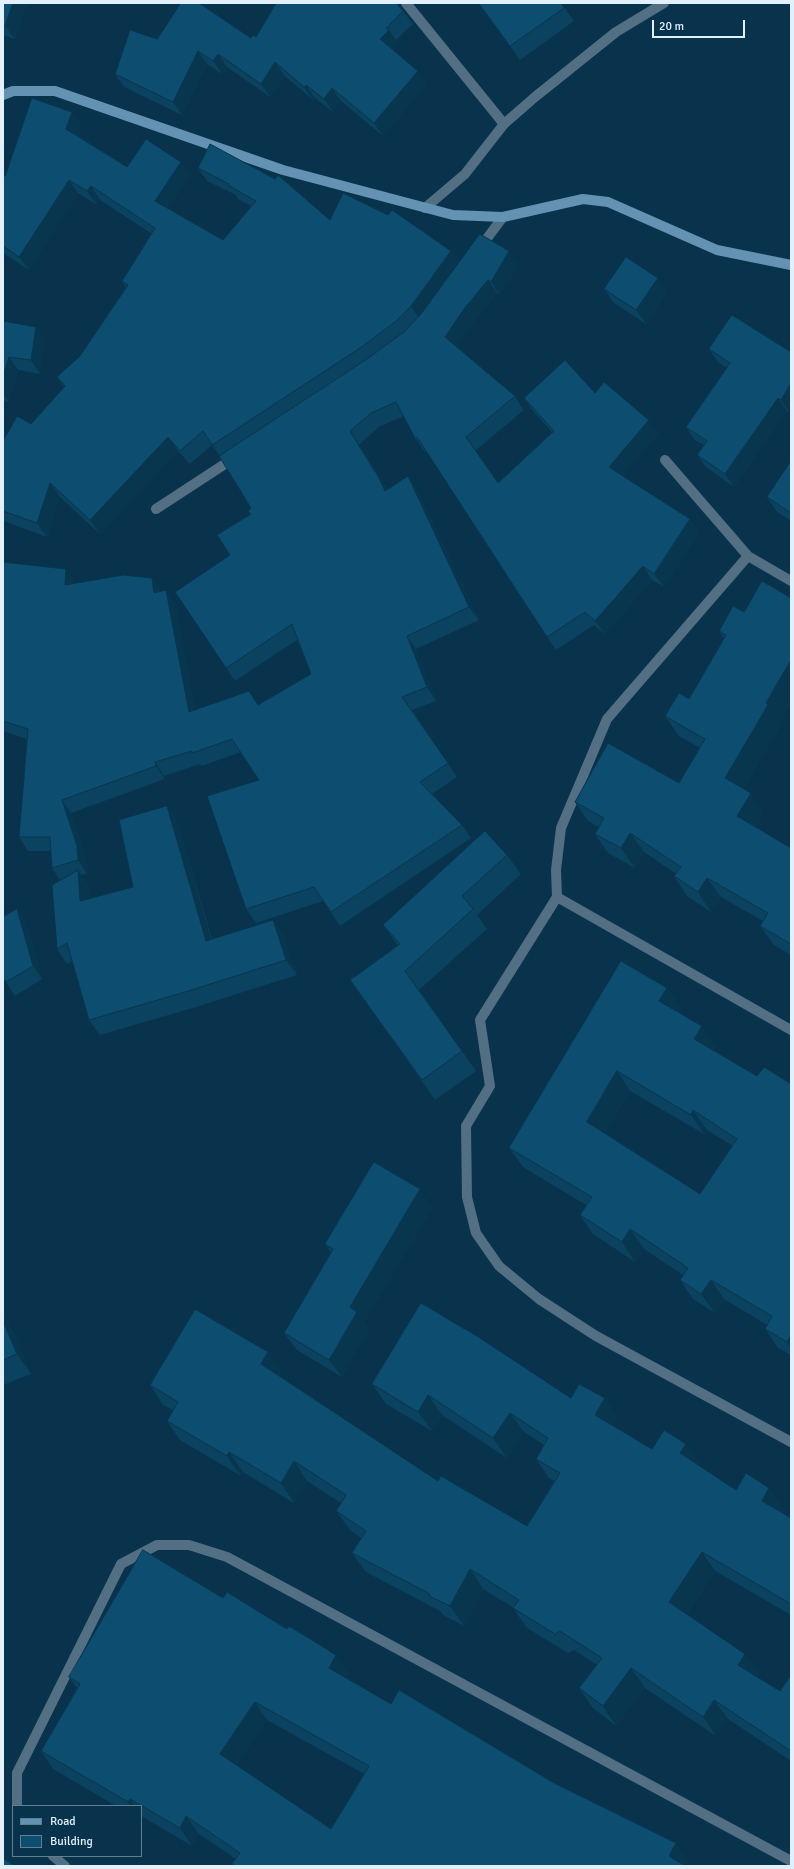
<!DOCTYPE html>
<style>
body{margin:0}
#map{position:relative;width:794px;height:1869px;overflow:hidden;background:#09334c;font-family:Signika,sans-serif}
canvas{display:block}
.frame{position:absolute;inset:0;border:4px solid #e2f0fb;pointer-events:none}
.legend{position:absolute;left:12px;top:1805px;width:130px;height:52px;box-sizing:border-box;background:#09334c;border:1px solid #607f92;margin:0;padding:5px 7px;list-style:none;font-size:12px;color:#e2f0fb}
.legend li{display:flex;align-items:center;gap:8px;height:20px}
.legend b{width:20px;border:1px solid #607f92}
.scale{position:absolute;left:652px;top:20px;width:93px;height:18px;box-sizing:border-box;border:2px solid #e2f0fb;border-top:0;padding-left:5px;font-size:12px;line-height:14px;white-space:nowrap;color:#e2f0fb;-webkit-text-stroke:3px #09334c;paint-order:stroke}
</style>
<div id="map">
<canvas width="794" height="1869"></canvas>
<div class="frame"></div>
<ul class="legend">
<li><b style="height:5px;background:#6392b3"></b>Road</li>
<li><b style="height:11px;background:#0c4d70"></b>Building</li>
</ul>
<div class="scale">20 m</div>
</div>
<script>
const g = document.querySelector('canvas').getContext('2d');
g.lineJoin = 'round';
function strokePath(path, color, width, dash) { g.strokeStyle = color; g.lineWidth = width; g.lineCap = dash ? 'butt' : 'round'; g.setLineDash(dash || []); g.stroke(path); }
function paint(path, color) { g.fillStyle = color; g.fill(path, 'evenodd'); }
strokePath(new Path2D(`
 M 406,3 L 504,124`), '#526f84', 10);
strokePath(new Path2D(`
 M 425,208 L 465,174 L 504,124 L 535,97 L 616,32 L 664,3
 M 479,249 L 503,217
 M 665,460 L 748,556 L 791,581
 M 156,509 L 234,458
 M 748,556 L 607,719 L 561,828 L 556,870 L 557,897 L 480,1020 L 490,1086 L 466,1126 L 467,1197 L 476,1233 L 499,1266 L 539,1299 L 596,1336 L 791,1442
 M 557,897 L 791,1030
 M 17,1806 L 17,1773 L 121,1564 L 157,1545 L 189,1545 L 227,1557 L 791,1861
 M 53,1856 L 65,1866`), '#526f84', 10);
strokePath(new Path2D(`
 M 3,95 L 13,91 L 55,91 L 283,170 L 453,215 L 503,217 L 583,199 L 608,202 L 717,250 L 791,265`), '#6392b3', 10);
paint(new Path2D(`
 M 3,3 L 27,3 L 15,39 L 3,35 Z
 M 479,3 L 561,3 L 574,21 L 520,60 Z
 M 403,11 L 413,24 L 396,40 L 398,43 L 392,49 L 427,84 L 383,136 L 341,101 L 333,112 L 315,98 L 313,100 L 285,76 L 270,97 L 227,67 L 222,74 L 207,64 L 182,115 L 124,87 L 115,74 L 157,39 L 251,38 Z
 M 82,125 L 78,136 L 127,167 L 190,175 L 168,208 L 223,240 L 251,206 L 238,199 L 236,195 L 207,181 L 198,168 L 330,220 L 451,251 L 459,262 L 518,264 L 500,295 L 497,293 L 473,323 L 456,347 L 515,396 L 524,410 L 475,451 L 498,483 L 552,432 L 533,411 L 524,398 L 595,393 L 659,433 L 623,475 L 700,532 L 664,587 L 652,580 L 605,634 L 594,625 L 556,650 L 547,637 L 426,451 L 425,452 L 415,438 L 404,416 L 380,426 L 359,445 L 376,472 L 385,485 L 388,489 L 408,476 L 417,490 L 479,620 L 416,649 L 436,701 L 412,710 L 457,777 L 432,794 L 462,825 L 471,838 L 340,926 L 323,901 L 256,923 L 246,909 L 259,780 L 241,752 L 202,766 L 200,764 L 164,776 L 165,779 L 71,813 L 86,860 L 87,874 L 81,875 L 88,885 L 89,898 L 133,887 L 167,806 L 177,821 L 212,939 L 273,920 L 283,935 L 297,975 L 196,1007 L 100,1035 L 89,1020 L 72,961 L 67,964 L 57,949 L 60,880 L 52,868 L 51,851 L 28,851 L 19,837 L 27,739 L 3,731 L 3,562 L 76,582 L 76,583 L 162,591 L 175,603 L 195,710 L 258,705 L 311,674 L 297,640 L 235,681 L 226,668 L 230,555 L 250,514 L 248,511 L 251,508 L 220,456 L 212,445 L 190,464 L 178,451 L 100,534 L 60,497 L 47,537 L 3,521 L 3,441 L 31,424 L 64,387 L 57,377 L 80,356 L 126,288 L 122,281 L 152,234 L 100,200 L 97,205 L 78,193 L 29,270 L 3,253 L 3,175 L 5,176 Z
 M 604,289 L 667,292 L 646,324 L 614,303 Z
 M 732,315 L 790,413 L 787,411 L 734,487 L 706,467 L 697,455 L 704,445 L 695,440 L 686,427 L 727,368 L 718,362 L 709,349 Z
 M 3,321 L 36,327 L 45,340 L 40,374 L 18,370 L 9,402 L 3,400 Z
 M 791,461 L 791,521 L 777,512 L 767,497 Z
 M 791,598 L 791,703 L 780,721 L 781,724 L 744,789 L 764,813 L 755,827 L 791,848 L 791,955 L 774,945 L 760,926 L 763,921 L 721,897 L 711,912 L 687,896 L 674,876 L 676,874 L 644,852 L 635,868 L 608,853 L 595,834 L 599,827 L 588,821 L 575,802 L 679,783 L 700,748 L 679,736 L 665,716 L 689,699 L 724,639 L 719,631 L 744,612 Z
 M 507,855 L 521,874 L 477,915 L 487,929 L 419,990 L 476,1071 L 435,1100 L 364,999 L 398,946 L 383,925 Z
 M 17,909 L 26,922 L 42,979 L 15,996 L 6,982 Z
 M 667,988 L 680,1007 L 677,1012 L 715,1046 L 713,1050 L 757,1076 L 791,1084 L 791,1355 L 778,1348 L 765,1329 L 767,1325 L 724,1299 L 715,1313 L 693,1299 L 680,1280 L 683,1275 L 644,1249 L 635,1262 L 593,1234 L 580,1215 L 586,1205 L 523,1167 L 509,1148 ZM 630,1091 L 704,1134 L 707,1130 L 733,1146 L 700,1194 L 605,1133 Z
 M 433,1207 L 364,1322 L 369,1329 L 342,1377 L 297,1350 L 284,1333 L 331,1253 L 325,1244 Z
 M 3,1308 L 31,1374 L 3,1385 Z
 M 281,1371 L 279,1376 L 438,1481 L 527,1526 L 554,1481 L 549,1478 L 536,1459 L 544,1445 L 524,1432 L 507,1458 L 442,1415 L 432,1431 L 386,1404 L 372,1384 L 571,1398 L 605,1398 L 618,1418 L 613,1426 L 652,1449 L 700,1463 L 698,1465 L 736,1490 L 783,1507 L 780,1511 L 791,1518 L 791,1615 L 715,1571 L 687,1614 L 745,1654 L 759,1674 L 757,1677 L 780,1691 L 791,1675 L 791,1761 L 728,1719 L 716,1736 L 645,1688 L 616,1726 L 593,1708 L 579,1688 L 597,1665 L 574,1650 L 568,1653 L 527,1628 L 513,1608 L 514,1608 L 483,1589 L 464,1626 L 443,1615 L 440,1611 L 366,1572 L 352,1553 L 361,1538 L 350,1530 L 336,1511 L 341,1503 L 307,1481 L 294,1503 L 243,1472 L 241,1476 L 180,1440 L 167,1421 L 173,1410 L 163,1405 L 150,1385 Z
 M 223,1598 L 349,1673 L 346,1678 L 391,1704 L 554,1783 L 689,1861 L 686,1866 L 234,1866 L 232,1864 L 236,1859 L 199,1834 L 192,1846 L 143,1817 L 141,1820 L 141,1806 L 116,1806 L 53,1769 L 41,1751 L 77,1688 L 69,1677 ZM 267,1720 L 364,1774 L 331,1829 L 237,1765 Z`), '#0a4260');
paint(new Path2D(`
 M 13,3 L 27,3 L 15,39 L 5,26 Z
 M 389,30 L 398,43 L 390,53 L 380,39 Z
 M 198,51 L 207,64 L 182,115 L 173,102 Z
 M 218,54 L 227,67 L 222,74 L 213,61 Z
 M 275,62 L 285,76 L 270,97 L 261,84 Z
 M 418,71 L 427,84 L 383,136 L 374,123 Z
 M 306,85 L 315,98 L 313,100 L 304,87 Z
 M 332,88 L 341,101 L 333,112 L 324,99 Z
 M 72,112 L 82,125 L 76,142 L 66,129 Z
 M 181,162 L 190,175 L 164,214 L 155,201 Z
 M 69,180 L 78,193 L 29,270 L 19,257 Z
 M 91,186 L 100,200 L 97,205 L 87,191 Z
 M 451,251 L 460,264 L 420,320 L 411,306 Z
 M 509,251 L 518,264 L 500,295 L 491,282 Z
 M 658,278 L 667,292 L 646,324 L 636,310 Z
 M 488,280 L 497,293 L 473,323 L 454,351 L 445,337 L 464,309 Z
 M 36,327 L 45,340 L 40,374 L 31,360 Z
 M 9,357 L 18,370 L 9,402 L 3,394 L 3,376 Z
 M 791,383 L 791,411 L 790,413 L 781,400 Z
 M 778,398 L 787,411 L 734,487 L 725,474 Z
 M 649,420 L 659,433 L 619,480 L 609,467 Z
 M 350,431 L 359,445 L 378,476 L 376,472 L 385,485 L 395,504 L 385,491 L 375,472 Z
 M 168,437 L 178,451 L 100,534 L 90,520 Z
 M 408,476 L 417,490 L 479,620 L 469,607 Z
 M 50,483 L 60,497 L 47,537 L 37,523 Z
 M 690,519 L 700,532 L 664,587 L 654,574 Z
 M 643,566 L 652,580 L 605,634 L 595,621 Z
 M 66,569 L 76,582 L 75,598 L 65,585 Z
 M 152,578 L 162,591 L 154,593 Z
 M 166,590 L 175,603 L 198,726 L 189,712 Z
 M 407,636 L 416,649 L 436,701 L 427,687 Z
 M 791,660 L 791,703 L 780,721 L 781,724 L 739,798 L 725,778 L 766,703 Z
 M 155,762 L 164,776 L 165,779 L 156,766 Z
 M 751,793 L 764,813 L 750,835 L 737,816 Z
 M 62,800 L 71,813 L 86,860 L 87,874 L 78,860 Z
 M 167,806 L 177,821 L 216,956 L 206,941 Z
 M 630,833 L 644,852 L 635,868 L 621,848 Z
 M 78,870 L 88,885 L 90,916 L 80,901 Z
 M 707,878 L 721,897 L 711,912 L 698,892 Z
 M 17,909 L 26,922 L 42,979 L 33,966 Z
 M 273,920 L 283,935 L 297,975 L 286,960 Z
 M 667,988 L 680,1007 L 672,1020 L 659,1001 Z
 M 702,1026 L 715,1046 L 708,1059 L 694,1039 Z
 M 617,1071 L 630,1091 L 600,1141 L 587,1122 Z
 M 693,1110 L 707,1130 L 704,1134 L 691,1115 Z
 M 420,1189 L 433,1207 L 364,1322 L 369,1329 L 342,1377 L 329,1360 L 350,1307 Z
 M 630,1229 L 644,1249 L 635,1262 L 622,1242 Z
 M 711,1280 L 724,1299 L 715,1313 L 701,1294 Z
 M 3,1308 L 31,1374 L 17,1354 L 3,1321 Z
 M 791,1335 L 791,1348 L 787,1342 Z
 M 268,1352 L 281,1371 L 274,1383 L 261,1364 Z
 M 428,1395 L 442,1415 L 432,1431 L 418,1412 Z
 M 605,1398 L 618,1418 L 609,1434 L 595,1415 Z
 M 510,1413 L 524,1432 L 507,1458 L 493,1438 Z
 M 686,1444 L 700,1463 L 693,1472 L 680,1453 Z
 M 229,1452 L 243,1472 L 241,1476 L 227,1456 Z
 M 294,1461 L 307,1481 L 294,1503 L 281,1483 Z
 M 769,1488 L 783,1507 L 775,1520 L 762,1501 Z
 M 702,1552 L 715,1571 L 682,1621 L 669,1602 Z
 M 470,1569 L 483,1589 L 464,1626 L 450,1606 Z
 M 745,1654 L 759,1674 L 751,1684 L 738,1665 Z
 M 336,1655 L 349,1673 L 341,1686 L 329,1668 Z
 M 631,1668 L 645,1688 L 616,1726 L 603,1706 Z
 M 714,1700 L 728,1719 L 716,1736 L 703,1717 Z
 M 255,1702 L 267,1720 L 233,1772 L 220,1754 Z
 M 130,1799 L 135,1806 L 130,1806 L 128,1802 Z
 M 141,1814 L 143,1817 L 141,1820 Z
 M 186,1816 L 199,1834 L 192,1846 L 180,1828 Z
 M 676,1843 L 689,1861 L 686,1866 L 675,1866 L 669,1856 Z`), '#08364e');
const building = new Path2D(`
 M 3,3 L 13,3 L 5,26 L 3,25 Z
 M 181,3 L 199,3 L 251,38 L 253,35 L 256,37 L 276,3 L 396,3 L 403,11 L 386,28 L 389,30 L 380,39 L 418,71 L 374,123 L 332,88 L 324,99 L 306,85 L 304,87 L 275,62 L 261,84 L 218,54 L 213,61 L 198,51 L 173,102 L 115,74 L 130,30 L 157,39 Z
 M 479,3 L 561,3 L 564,8 L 510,46 Z
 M 32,98 L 72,112 L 66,129 L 127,167 L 146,139 L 181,162 L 155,201 L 223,240 L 256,201 L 228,185 L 229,184 L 198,168 L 210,144 L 275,179 L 278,175 L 330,220 L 343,193 L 388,215 L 392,210 L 451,251 L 411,306 L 395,322 L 360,348 L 212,445 L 203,431 L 180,451 L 168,437 L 90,520 L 50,483 L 37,523 L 3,511 L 3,441 L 17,416 L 31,424 L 65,386 L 57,377 L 80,356 L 128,285 L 122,281 L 155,228 L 91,186 L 87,191 L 69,180 L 19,257 L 3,246 L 3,175 L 5,176 Z
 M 480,234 L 509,251 L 491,282 L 488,280 L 464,309 L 445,337 L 515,396 L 466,437 L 498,483 L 554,431 L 524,398 L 565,360 L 595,393 L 604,382 L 649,420 L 609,467 L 690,519 L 654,574 L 643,566 L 595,621 L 585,612 L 547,637 L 417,437 L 415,438 L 396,402 L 371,413 L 350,431 L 375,472 L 376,472 L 385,491 L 408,476 L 469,607 L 407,636 L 427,687 L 402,697 L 448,763 L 420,782 L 462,825 L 331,912 L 314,887 L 246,909 L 207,796 L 259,780 L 232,739 L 192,753 L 192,751 L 155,762 L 156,766 L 62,800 L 77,846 L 78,860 L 52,868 L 50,837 L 19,837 L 28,729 L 3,721 L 3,562 L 66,569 L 65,585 L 123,575 L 152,578 L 154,593 L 166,590 L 189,712 L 249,691 L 258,705 L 311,674 L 292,624 L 226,668 L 175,592 L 230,555 L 217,535 L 251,514 L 248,511 L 251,508 L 219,456 L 367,359 L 404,332 L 421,314 Z
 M 626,257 L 658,278 L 636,310 L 604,289 Z
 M 732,315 L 791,352 L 791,383 L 781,400 L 778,398 L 725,474 L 697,455 L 707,441 L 686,427 L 730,363 L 709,349 Z
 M 3,321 L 36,327 L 31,360 L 9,357 L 3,376 Z
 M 791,461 L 791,513 L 767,497 Z
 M 762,581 L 791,598 L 791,660 L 766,703 L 768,705 L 725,778 L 751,793 L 737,816 L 791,848 L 791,944 L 760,926 L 768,913 L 707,878 L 698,892 L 674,876 L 681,867 L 630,833 L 621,848 L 595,834 L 604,818 L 575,802 L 608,743 L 679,783 L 705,739 L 665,716 L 679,693 L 689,699 L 726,635 L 719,631 L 733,606 L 744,612 Z
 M 167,806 L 206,941 L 273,920 L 286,960 L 185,992 L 89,1020 L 67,943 L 57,949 L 52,885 L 78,870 L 80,901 L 133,887 L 119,820 Z
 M 485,831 L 507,855 L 462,896 L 473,909 L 405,971 L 462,1051 L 422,1080 L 350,980 L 400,944 L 383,925 Z
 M 17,909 L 33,966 L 6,982 L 3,978 L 3,917 Z
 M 621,961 L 667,988 L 659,1001 L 702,1026 L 694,1039 L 757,1076 L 764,1067 L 791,1084 L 791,1335 L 787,1342 L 765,1329 L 772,1316 L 711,1280 L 701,1294 L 680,1280 L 688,1268 L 630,1229 L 622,1242 L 580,1215 L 592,1197 L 509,1148 ZM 617,1071 L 691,1115 L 693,1110 L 737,1139 L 700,1194 L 587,1122 Z
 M 374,1162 L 420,1189 L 350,1307 L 357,1312 L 329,1360 L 284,1333 L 333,1249 L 325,1244 Z
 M 421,1303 L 480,1338 L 571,1398 L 579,1384 L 605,1398 L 595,1415 L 652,1449 L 664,1430 L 686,1444 L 680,1453 L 736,1490 L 746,1473 L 769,1488 L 762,1501 L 791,1518 L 791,1604 L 702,1552 L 669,1602 L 745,1654 L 738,1665 L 780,1691 L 791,1675 L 791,1751 L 714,1700 L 703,1717 L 631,1668 L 603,1706 L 579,1688 L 602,1658 L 560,1631 L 555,1634 L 513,1608 L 519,1600 L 470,1569 L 450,1606 L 429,1596 L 430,1594 L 352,1553 L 366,1531 L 336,1511 L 346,1495 L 294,1461 L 281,1483 L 229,1452 L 227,1456 L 167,1421 L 178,1402 L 150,1385 L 195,1309 L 268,1352 L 261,1364 L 438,1481 L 441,1476 L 527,1526 L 560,1473 L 536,1459 L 548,1438 L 510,1413 L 493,1438 L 428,1395 L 418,1412 L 372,1384 Z
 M 3,1321 L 17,1354 L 3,1360 Z
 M 143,1550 L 223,1598 L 227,1592 L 287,1629 L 289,1626 L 336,1655 L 329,1668 L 391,1704 L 399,1690 L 554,1783 L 676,1843 L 669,1856 L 685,1866 L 235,1866 L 232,1864 L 240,1853 L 186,1816 L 180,1828 L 130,1799 L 128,1802 L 41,1751 L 80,1684 L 69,1677 ZM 255,1702 L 369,1766 L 331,1829 L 220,1754 Z
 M 4,1859 L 16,1866 L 3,1866 L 3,1860 Z`);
paint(building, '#0c4d70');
strokePath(building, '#08364e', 1);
</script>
